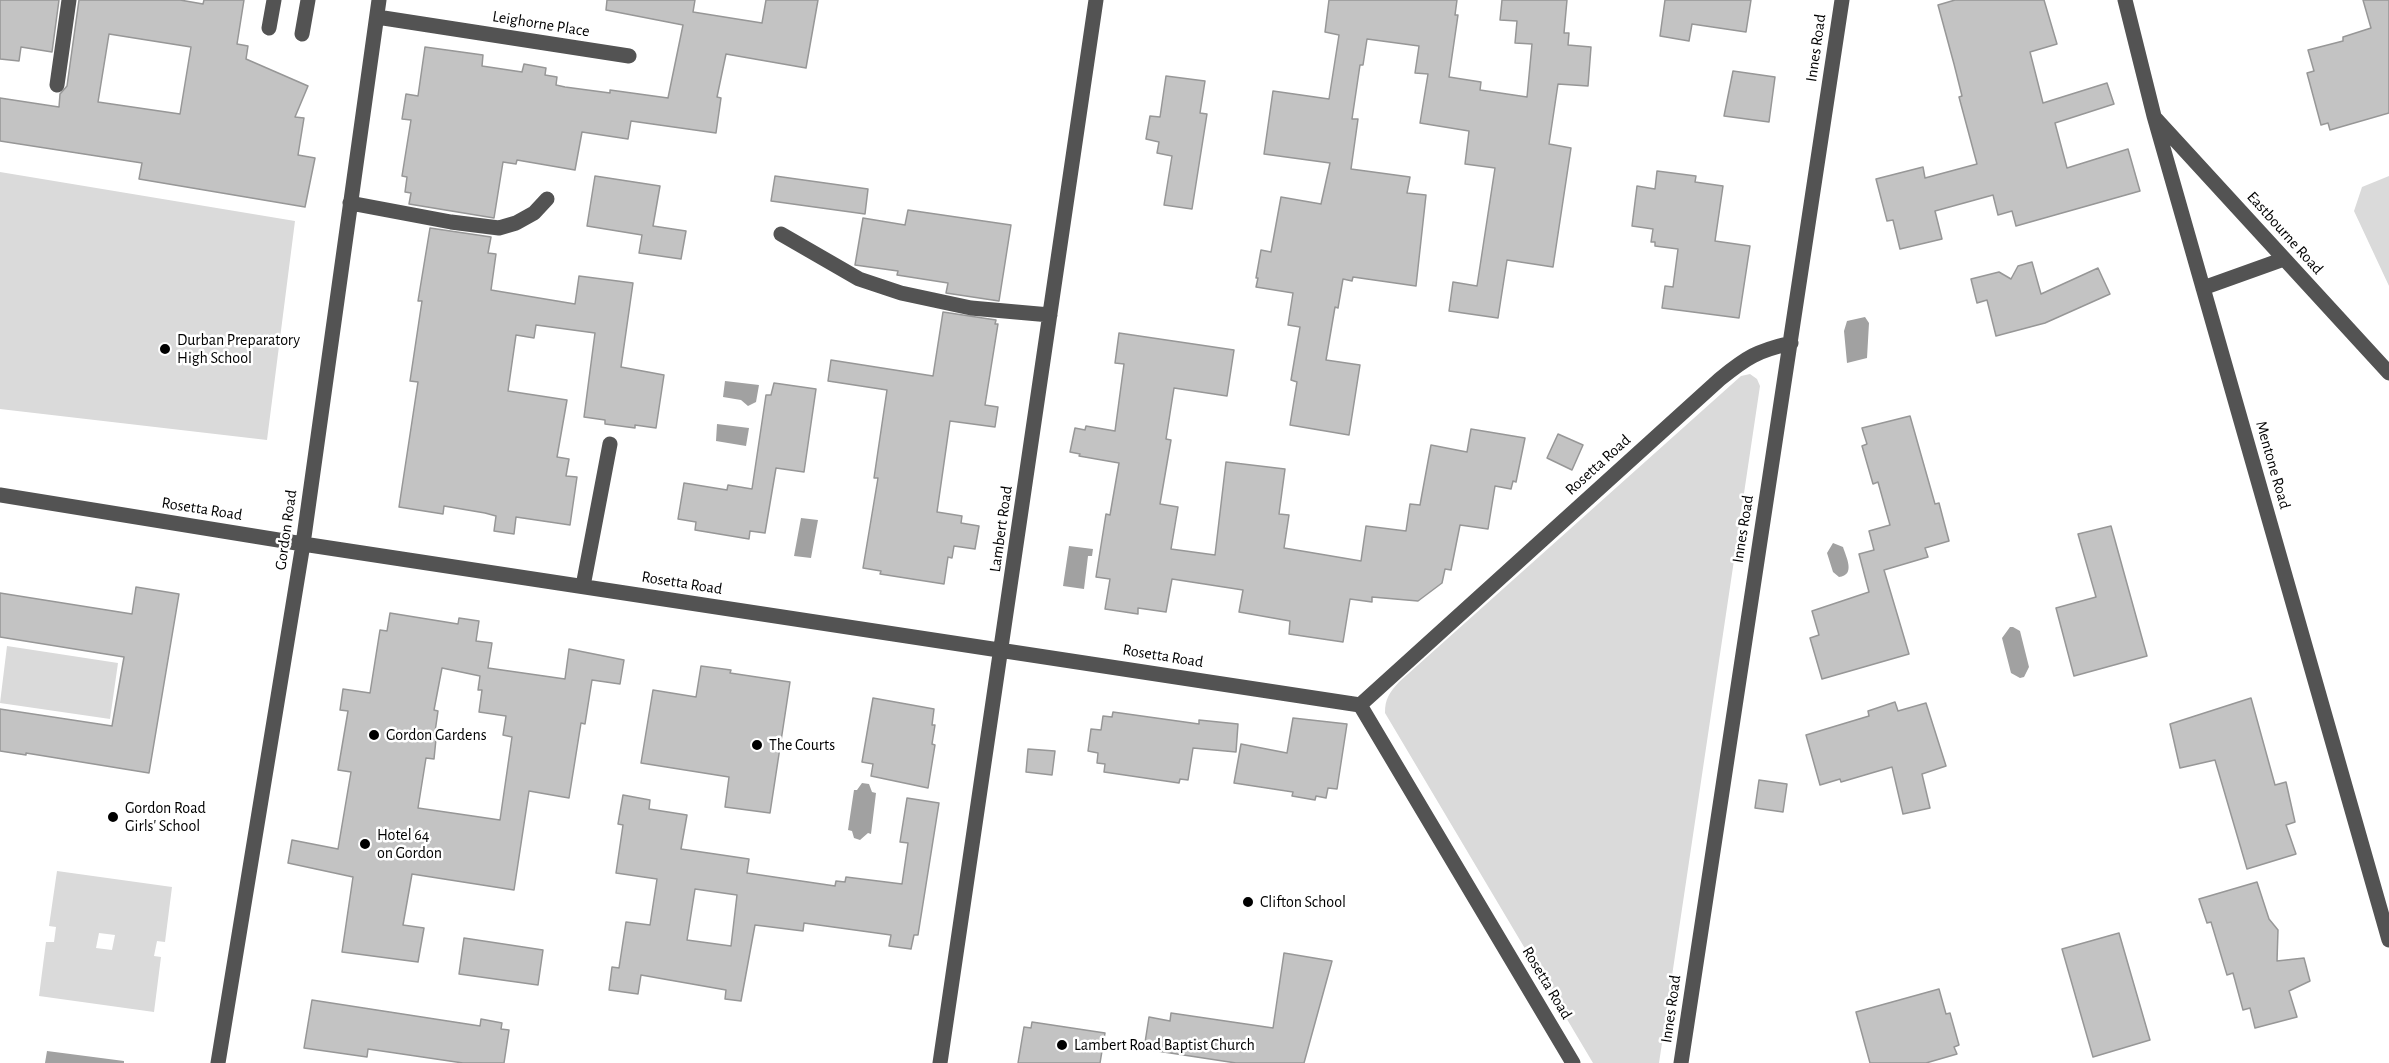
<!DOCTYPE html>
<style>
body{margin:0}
canvas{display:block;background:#fff}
</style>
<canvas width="2389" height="1063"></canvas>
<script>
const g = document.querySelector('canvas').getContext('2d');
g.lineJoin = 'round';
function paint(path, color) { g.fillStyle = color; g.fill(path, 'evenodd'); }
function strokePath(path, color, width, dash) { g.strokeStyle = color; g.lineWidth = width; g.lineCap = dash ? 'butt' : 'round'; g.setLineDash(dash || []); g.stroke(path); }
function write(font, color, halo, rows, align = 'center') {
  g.font = font + ' "Alegreya Sans",sans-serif'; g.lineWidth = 5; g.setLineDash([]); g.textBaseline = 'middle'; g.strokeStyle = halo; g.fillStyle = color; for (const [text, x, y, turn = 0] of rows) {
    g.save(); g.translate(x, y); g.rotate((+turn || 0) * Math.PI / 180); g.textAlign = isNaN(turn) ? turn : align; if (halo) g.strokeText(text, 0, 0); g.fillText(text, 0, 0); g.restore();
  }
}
paint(new Path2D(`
 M 0,172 L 295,221 L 267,440 L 0,409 Z
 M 2389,176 L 2389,286 L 2354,211 L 2362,187 Z
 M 1750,374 L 1757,379 L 1760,386 L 1659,1063 L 1593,1063 L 1385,713 C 1385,699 1389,693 1399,682 L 1741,376 Z
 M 7,646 L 118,663 L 110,719 L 0,703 Z
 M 57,871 L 172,887 L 165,942 L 157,941 L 154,956 L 161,957 L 154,1012 L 39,996 L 46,942 L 54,942 L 56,927 L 49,926 ZM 99,933 L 115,935 L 112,950 L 96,948 Z`), '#dadada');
paint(new Path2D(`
 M 1865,317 L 1869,323 L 1867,358 L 1847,363 L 1844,331 L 1847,321 Z
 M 725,381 L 759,385 L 756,402 L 748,406 L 741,400 L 723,397 Z
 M 717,424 L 749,428 L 746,446 L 716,441 Z
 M 801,518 L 818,520 L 811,558 L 794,556 Z
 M 1833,543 L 1843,547 C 1846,557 1856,575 1839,577 L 1833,572 L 1827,553 Z
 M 1069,546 L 1093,549 L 1092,556 L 1088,556 L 1084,589 L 1063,586 Z
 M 2010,627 L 2013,627 L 2020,631 L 2029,667 L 2024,677 L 2020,678 L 2011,673 L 2002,638 Z
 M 862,783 L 869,784 L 872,792 L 876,793 L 871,834 L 868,833 L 860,840 L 854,838 L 852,831 L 848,830 L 854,790 L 857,790 Z
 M 47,1051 L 124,1061 L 124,1063 L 45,1063 Z`), '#a1a1a1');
const building = new Path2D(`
 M 0,0 L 59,0 L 52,52 L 21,47 L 19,61 L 0,59 Z
 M 79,0 L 180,0 L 203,4 L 204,0 L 244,0 L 237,44 L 248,46 L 246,59 L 308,86 L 295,117 L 304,118 L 298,155 L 315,158 L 305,207 L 139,179 L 142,163 L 0,141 L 0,98 L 59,107 L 60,94 L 67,86 ZM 109,34 L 191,47 L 180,114 L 98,102 Z
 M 607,0 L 695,0 L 693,12 L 762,23 L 766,0 L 818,0 L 806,68 L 726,54 L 717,97 L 721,98 L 716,133 L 631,121 L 628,139 L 582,132 L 575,170 L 517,160 L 516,164 L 503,162 L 494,218 L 409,204 L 411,193 L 405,192 L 407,177 L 402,176 L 411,120 L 402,119 L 406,94 L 418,96 L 425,47 L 483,55 L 482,66 L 522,72 L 524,64 L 546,68 L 545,75 L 557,77 L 556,85 L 565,87 L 610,93 L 610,90 L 668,98 L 683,25 L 606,10 Z
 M 1329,0 L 1457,0 L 1455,15 L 1458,15 L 1449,77 L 1481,82 L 1480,90 L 1527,97 L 1532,44 L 1515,43 L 1517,21 L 1500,20 L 1502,0 L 1567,0 L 1564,33 L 1569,33 L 1568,45 L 1591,47 L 1588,86 L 1558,84 L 1549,144 L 1571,148 L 1553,267 L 1507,260 L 1498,318 L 1449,311 L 1453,282 L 1477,286 L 1495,168 L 1465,164 L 1469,131 L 1420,123 L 1428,74 L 1415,73 L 1419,46 L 1367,39 L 1363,65 L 1360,65 L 1352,119 L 1358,119 L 1351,169 L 1410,177 L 1407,193 L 1426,195 L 1416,286 L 1353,277 L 1352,281 L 1343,279 L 1338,308 L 1335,307 L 1326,360 L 1360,365 L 1349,435 L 1290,425 L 1297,382 L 1291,380 L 1300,327 L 1288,325 L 1293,293 L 1256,287 L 1258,278 L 1256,278 L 1261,250 L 1271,252 L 1281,197 L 1321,204 L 1330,163 L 1264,154 L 1273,91 L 1329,99 L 1339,35 L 1325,32 Z
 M 1665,0 L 1751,0 L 1746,32 L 1692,24 L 1689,41 L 1660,36 Z
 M 1955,0 L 2044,0 L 2057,44 L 2030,52 L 2043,103 L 2107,83 L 2114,104 L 2055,123 L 2067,168 L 2128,149 L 2140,191 L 2016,226 L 2012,211 L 1998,215 L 1993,195 L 1935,211 L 1942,239 L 1900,249 L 1893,220 L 1887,221 L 1876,179 L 1923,167 L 1925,178 L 1977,164 L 1959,97 L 1962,96 L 1954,64 L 1938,5 Z
 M 2363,0 L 2389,0 L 2389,113 L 2330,130 L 2328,123 L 2321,125 L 2307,73 L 2314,71 L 2308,50 L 2343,41 L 2343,37 L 2371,28 Z
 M 1733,71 L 1775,77 L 1769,122 L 1724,116 Z
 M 1166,76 L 1205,81 L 1200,113 L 1207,114 L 1192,209 L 1164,205 L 1172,156 L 1157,153 L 1159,142 L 1146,139 L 1150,116 L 1160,117 Z
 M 1657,171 L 1696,176 L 1695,182 L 1723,186 L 1715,241 L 1750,246 L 1739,318 L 1662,308 L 1665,286 L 1673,287 L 1678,249 L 1655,246 L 1655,242 L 1651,242 L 1653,229 L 1632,226 L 1637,186 L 1655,189 Z
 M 595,176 L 660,186 L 653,226 L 686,231 L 681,259 L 639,253 L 642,235 L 587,226 Z
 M 775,176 L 868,189 L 865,214 L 771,201 Z
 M 908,210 L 1011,225 L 999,301 L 946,293 L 948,283 L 897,275 L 898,271 L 855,265 L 863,218 L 905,225 Z
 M 430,228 L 491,237 L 488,253 L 496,254 L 491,290 L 575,304 L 579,276 L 633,283 L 621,367 L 664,375 L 656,428 L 635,425 L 635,428 L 605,424 L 605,420 L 584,417 L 595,333 L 536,325 L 534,338 L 516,335 L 508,391 L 567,400 L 557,457 L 569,459 L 566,476 L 577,477 L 570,525 L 516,517 L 514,534 L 494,531 L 496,516 L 485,513 L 444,506 L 443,514 L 399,507 L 418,382 L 410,381 L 422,301 L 418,301 Z
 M 2032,262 L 2041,294 L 2098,268 L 2110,294 L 2045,323 L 1996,336 L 1987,300 L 1977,303 L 1971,279 L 1999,272 L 2011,279 L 2018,266 Z
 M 943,312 L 996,320 L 995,324 L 998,324 L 985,405 L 998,407 L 995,427 L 950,421 L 937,512 L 962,516 L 961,523 L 979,526 L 975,549 L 954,546 L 952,558 L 948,557 L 944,584 L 880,574 L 881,571 L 863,568 L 878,478 L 874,478 L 887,390 L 828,381 L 831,360 L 933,376 Z
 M 1119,333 L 1234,350 L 1227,396 L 1174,388 L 1166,439 L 1171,440 L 1160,504 L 1178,507 L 1171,549 L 1215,555 L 1226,462 L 1285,469 L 1279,514 L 1289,515 L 1284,548 L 1361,561 L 1366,526 L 1406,531 L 1410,504 L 1420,505 L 1431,445 L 1467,452 L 1471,429 L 1525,438 L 1516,482 L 1513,481 L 1511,489 L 1495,486 L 1488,529 L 1460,525 L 1451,570 L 1445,569 L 1442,583 L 1418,601 L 1372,597 L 1372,602 L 1350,599 L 1343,642 L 1289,634 L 1290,621 L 1239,612 L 1243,590 L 1172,579 L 1166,612 L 1138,608 L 1138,614 L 1105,609 L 1110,579 L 1096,577 L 1106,514 L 1110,515 L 1119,463 L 1079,456 L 1080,454 L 1070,452 L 1075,428 L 1085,430 L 1086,426 L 1115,431 L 1124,364 L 1115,363 Z
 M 774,383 L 816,389 L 804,472 L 776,468 L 765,533 L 750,531 L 749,539 L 695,530 L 696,522 L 678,519 L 684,483 L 727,490 L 728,485 L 752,489 L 766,395 L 771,395 Z
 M 1910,416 L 1935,504 L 1939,503 L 1949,541 L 1925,548 L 1928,557 L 1884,570 L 1909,654 L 1822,679 L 1810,638 L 1819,635 L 1812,611 L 1869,592 L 1859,554 L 1874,550 L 1869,531 L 1890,525 L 1878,482 L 1873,484 L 1862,446 L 1867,444 L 1862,428 Z
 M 1558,434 L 1583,445 L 1572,470 L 1547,458 Z
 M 2111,526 L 2147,656 L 2074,676 L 2056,608 L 2096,597 L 2078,534 Z
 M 136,587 L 179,594 L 149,773 L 26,753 L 26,755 L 0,751 L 0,709 L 112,726 L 124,657 L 0,637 L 0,593 L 132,614 Z
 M 390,613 L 458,624 L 459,618 L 479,621 L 476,641 L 492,643 L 488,668 L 565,679 L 569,649 L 624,660 L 620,684 L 592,680 L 585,724 L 581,723 L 569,798 L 529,791 L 514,890 L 412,874 L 403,925 L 424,928 L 418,962 L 342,952 L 353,877 L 288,863 L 292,840 L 338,849 L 351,772 L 338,770 L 348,711 L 340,710 L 343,689 L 370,693 L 380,630 L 387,631 ZM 442,668 L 480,676 L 478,690 L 482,690 L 479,712 L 506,716 L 503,735 L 512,737 L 500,820 L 418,808 L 426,758 L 434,759 L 436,739 L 434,739 L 438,711 L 434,710 Z
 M 701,666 L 731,670 L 730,673 L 790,682 L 770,813 L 725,807 L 729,777 L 641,763 L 653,690 L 696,697 Z
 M 873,698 L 934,709 L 932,725 L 935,725 L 932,744 L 935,745 L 928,788 L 871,776 L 873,764 L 862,762 Z
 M 2251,698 L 2275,785 L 2286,782 L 2295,822 L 2286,825 L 2296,854 L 2247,869 L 2215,760 L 2180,768 L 2170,724 Z
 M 1895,702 L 1898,711 L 1926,703 L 1946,766 L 1922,774 L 1930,808 L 1903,814 L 1892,767 L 1841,782 L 1840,779 L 1820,785 L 1806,735 L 1869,716 L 1868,711 Z
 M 1113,712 L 1199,724 L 1199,720 L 1238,724 L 1236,752 L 1193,748 L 1188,780 L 1180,779 L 1179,783 L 1104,772 L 1105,764 L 1097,763 L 1098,753 L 1088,751 L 1091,729 L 1101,730 L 1103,716 L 1112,717 Z
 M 1293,718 L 1347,724 L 1337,789 L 1328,788 L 1326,798 L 1316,796 L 1315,800 L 1292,796 L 1293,792 L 1234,783 L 1241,744 L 1287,753 Z
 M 1028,749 L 1055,751 L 1052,775 L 1026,772 Z
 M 1759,780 L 1787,784 L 1783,812 L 1755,808 Z
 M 623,795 L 650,800 L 649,809 L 687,815 L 681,849 L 749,859 L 747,873 L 835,886 L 836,881 L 845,882 L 846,877 L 902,884 L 908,843 L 900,842 L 907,798 L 939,803 L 918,935 L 914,935 L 911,949 L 889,946 L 891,935 L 804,923 L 803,931 L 755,925 L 741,1001 L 725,999 L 726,990 L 641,975 L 638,994 L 609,990 L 612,967 L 619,968 L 626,922 L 650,925 L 657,879 L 616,873 L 623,825 L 618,824 ZM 695,889 L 737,895 L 731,946 L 687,940 Z
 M 2257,882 L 2269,919 L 2278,930 L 2277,961 L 2304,958 L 2310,981 L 2289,991 L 2297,1017 L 2255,1028 L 2250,1008 L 2243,1010 L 2233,973 L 2227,975 L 2211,922 L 2207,923 L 2199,899 Z
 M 2119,933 L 2150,1040 L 2093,1057 L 2062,949 Z
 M 464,938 L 543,950 L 538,985 L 459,974 Z
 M 1284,953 L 1332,961 L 1304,1063 L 1236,1063 L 1144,1049 L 1149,1017 L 1170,1021 L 1171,1013 L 1273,1028 Z
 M 1939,989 L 1946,1014 L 1950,1013 L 1959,1045 L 1954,1047 L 1957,1054 L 1926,1063 L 1870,1063 L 1856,1012 Z
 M 312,1000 L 480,1026 L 481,1019 L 502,1023 L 501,1029 L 509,1030 L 504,1063 L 463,1063 L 368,1049 L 367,1057 L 304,1048 Z
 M 1032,1022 L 1105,1033 L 1100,1063 L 1018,1063 L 1024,1027 L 1031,1028 Z`);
paint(building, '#c3c3c3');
strokePath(building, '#979797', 1.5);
strokePath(new Path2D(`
 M 2125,0 L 2154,116 L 2389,940
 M 377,17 L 629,56
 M 269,28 L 274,0
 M 302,34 L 308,0
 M 57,85 L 69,0
 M 2156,119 L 2389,373
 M 350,203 L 451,222 L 499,228 L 516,223 L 534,213 L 547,199
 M 781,234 L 859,279 L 901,293 L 971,308 L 1050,315
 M 2203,288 L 2284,259
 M 0,495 L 303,544 L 1360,705
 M 583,586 L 610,444
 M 1360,705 L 1720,379 C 1747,357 1757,351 1791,343
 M 1360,705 L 1573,1063
 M 218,1063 L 303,544 L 379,0
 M 940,1063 L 1096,0
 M 1681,1063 L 1842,0`), '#535353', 15);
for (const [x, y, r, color] of [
 [165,349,6,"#000"],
 [374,735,6,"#000"],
 [757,745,6,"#000"],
 [113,817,6,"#000"],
 [365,844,6,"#000"],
 [1248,902,6,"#000"],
 [1062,1045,6,"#000"]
]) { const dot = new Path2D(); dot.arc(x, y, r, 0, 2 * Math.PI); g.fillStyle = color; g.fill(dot); strokePath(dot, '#fff', 2); }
write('16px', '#000', '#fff', [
 ["Leighorne Place",541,24,9],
 ["Innes Road",1816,48,-82],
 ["Eastbourne Road",2285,233,48],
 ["Rosetta Road",1598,465,-42],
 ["Mentone Road",2273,465,74],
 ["Rosetta Road",202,509,9],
 ["Lambert Road",1001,529,-82],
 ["Innes Road",1743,529,-81],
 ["Gordon Road",286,530,-82],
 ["Rosetta Road",682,583,9],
 ["Rosetta Road",1163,656,9],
 ["Rosetta Road",1547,983,59],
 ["Innes Road",1671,1009,-82]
]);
write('16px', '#000', '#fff', [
 ["Durban Preparatory",177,340],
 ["High School",177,358],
 ["Gordon Gardens",386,735],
 ["The Courts",769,745],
 ["Gordon Road",125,808],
 ["Girls' School",125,826],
 ["Hotel 64",377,835],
 ["on Gordon",377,853],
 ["Clifton School",1260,902],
 ["Lambert Road Baptist Church",1074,1045]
], 'left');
</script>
